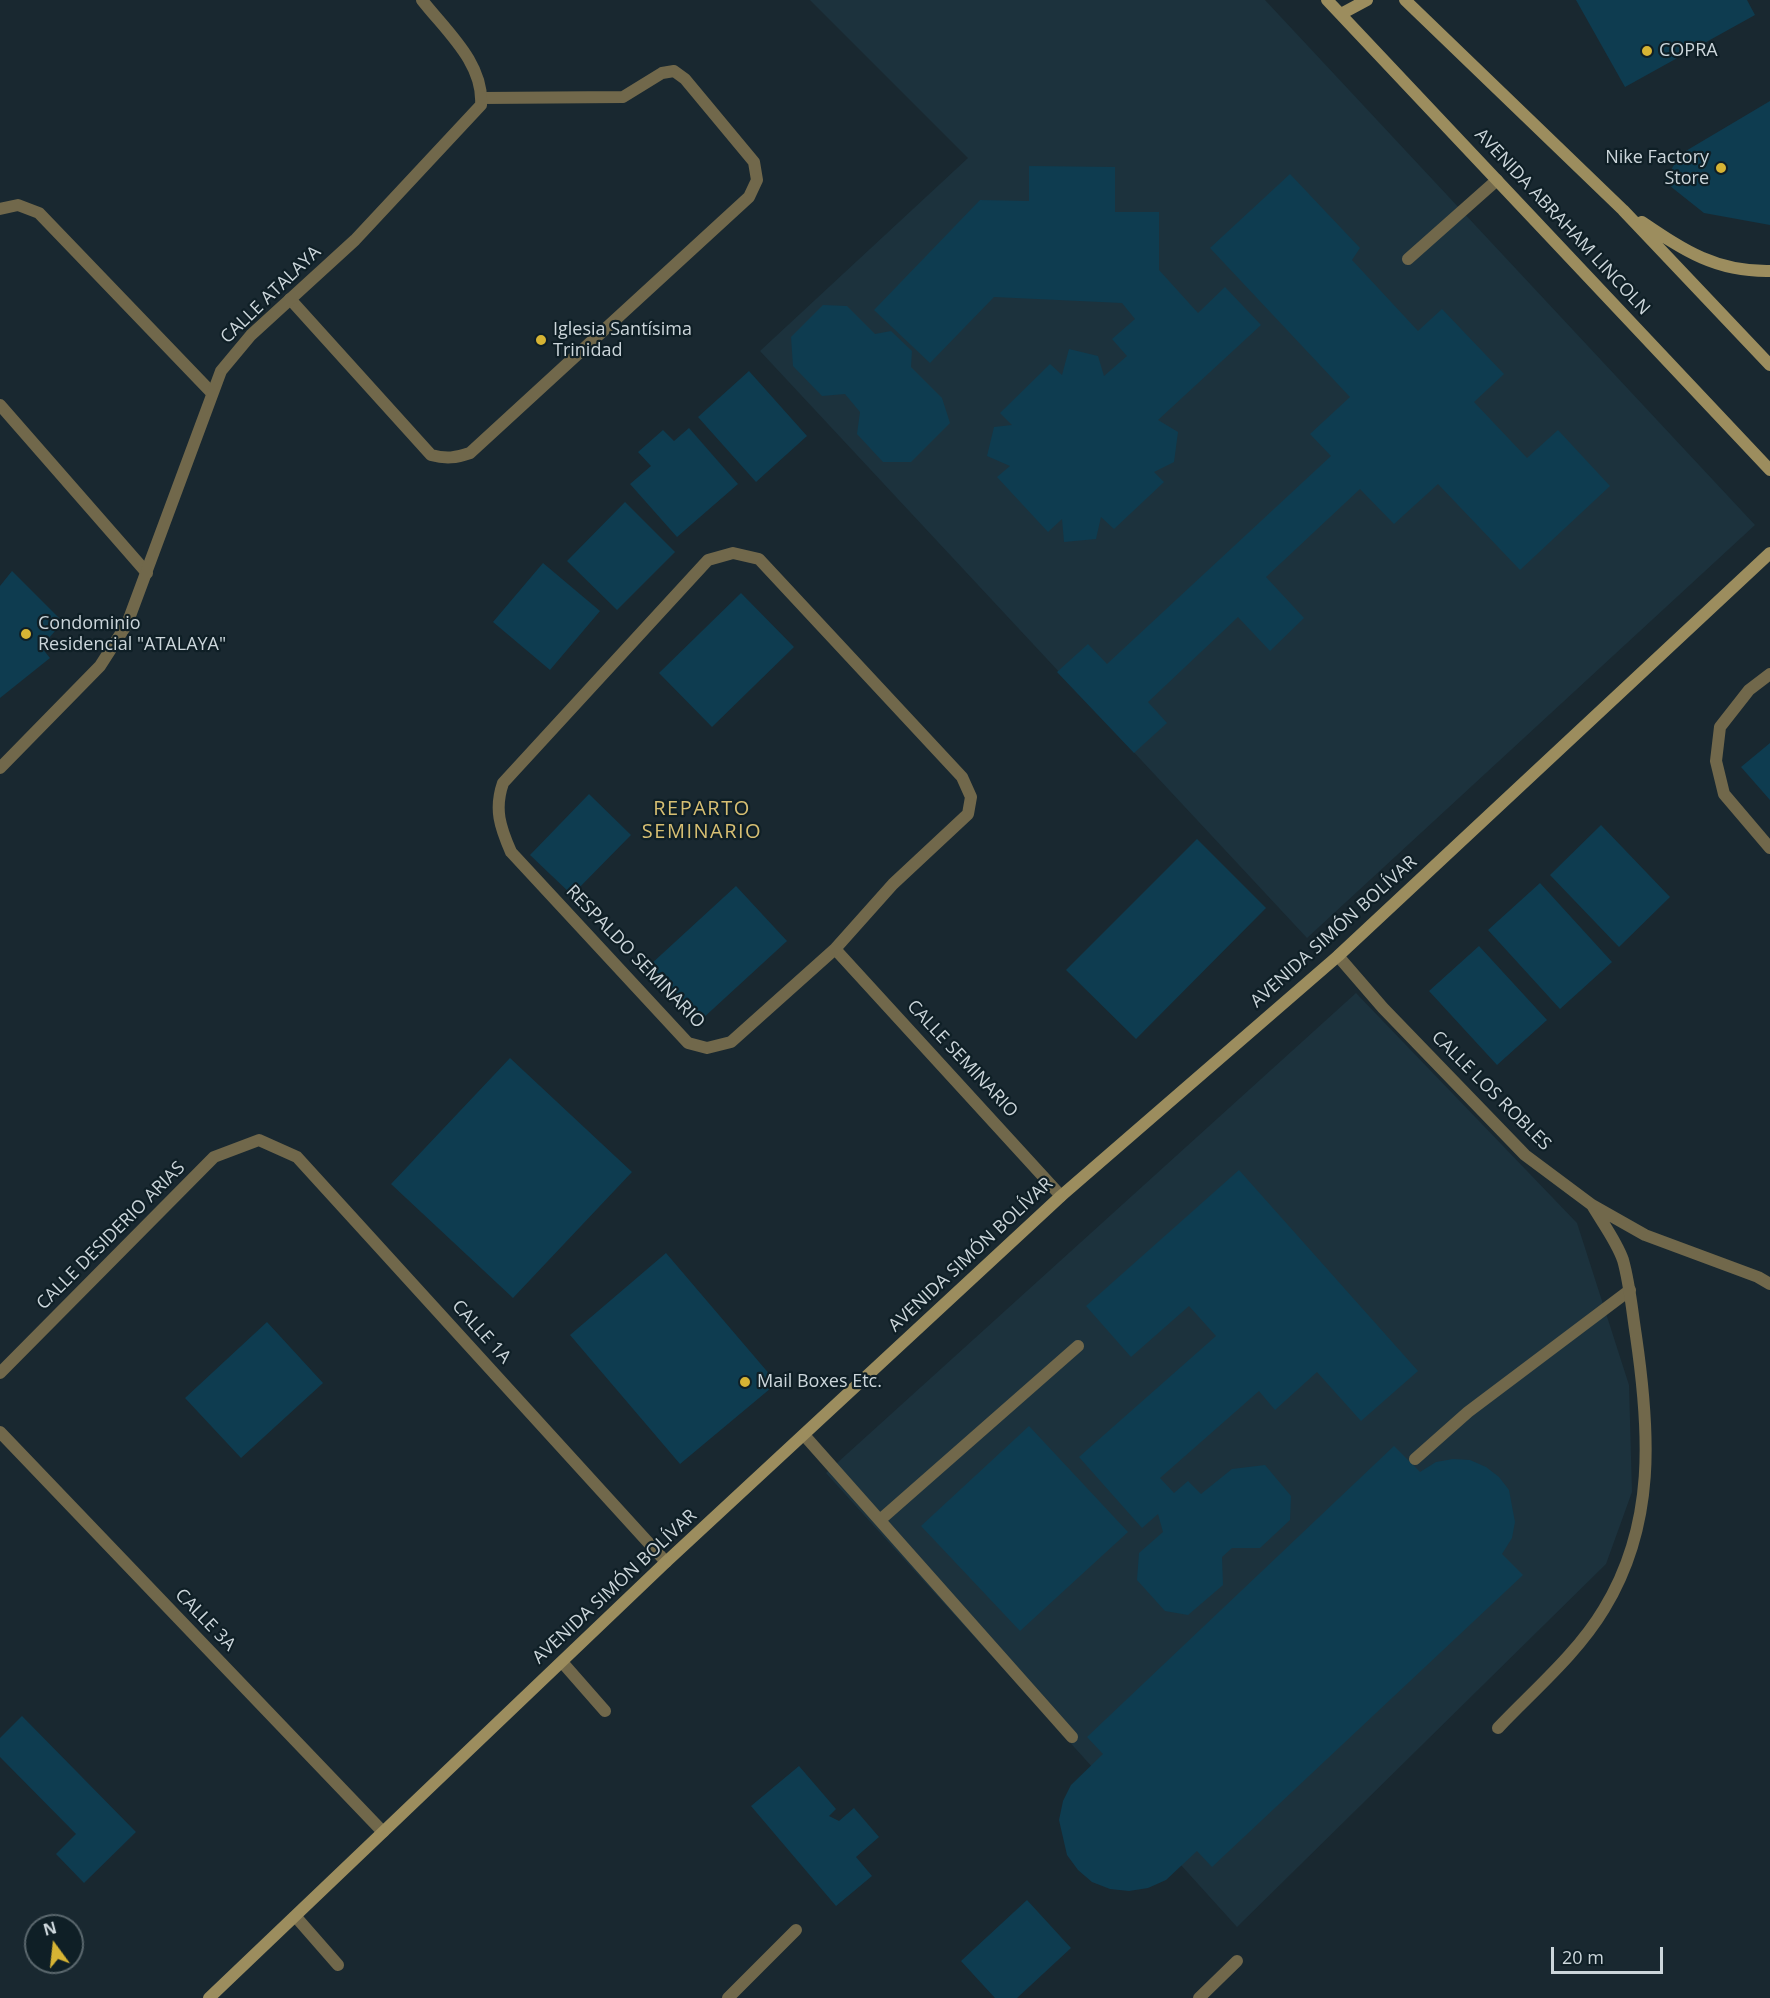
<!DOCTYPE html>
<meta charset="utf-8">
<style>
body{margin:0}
#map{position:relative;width:1770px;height:1998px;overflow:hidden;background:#192830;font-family:"Open Sans",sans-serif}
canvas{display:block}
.north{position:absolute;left:24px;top:1914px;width:60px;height:60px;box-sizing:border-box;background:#0f1f26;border:2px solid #5b686e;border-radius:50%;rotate:345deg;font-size:16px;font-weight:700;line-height:24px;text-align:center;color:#ccd6db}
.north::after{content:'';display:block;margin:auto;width:21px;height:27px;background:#d7b434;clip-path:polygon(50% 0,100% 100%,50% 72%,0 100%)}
.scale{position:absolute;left:1551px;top:1947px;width:112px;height:27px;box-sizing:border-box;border:3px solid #ccd6db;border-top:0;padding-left:8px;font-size:18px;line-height:21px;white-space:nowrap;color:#ccd6db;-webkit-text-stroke:4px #0f1f26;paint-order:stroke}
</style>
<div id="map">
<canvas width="1770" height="1998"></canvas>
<div class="north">N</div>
<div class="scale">20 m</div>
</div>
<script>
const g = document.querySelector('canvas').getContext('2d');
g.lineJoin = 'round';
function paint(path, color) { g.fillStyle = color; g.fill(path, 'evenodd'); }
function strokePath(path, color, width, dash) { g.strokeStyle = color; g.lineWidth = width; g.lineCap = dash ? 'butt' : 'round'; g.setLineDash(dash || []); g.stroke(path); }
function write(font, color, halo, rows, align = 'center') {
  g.font = font + ' "Open Sans",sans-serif'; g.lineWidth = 4.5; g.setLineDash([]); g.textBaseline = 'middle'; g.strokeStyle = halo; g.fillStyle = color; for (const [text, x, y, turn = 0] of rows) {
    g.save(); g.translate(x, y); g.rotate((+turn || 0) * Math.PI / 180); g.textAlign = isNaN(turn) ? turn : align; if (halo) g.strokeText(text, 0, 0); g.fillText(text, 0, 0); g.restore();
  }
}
paint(new Path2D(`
 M 810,0 L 1265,0 L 1755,525 L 1307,938 L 760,351 L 968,158 Z
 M 1356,993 L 1577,1223 L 1629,1385 L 1632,1492 L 1606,1564 L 1237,1927 L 826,1473 Z`), '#1c323d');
paint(new Path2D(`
 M 1576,0 L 1747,0 L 1755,15 L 1625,87 Z
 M 1770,101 L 1770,225 L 1704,213 L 1665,182 L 1679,155 Z
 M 1029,166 L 1115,167 L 1115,212 L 1159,212 L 1159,270 L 1198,313 L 1225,287 L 1261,325 L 1158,420 L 1178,432 L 1174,462 L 1154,472 L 1164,482 L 1114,529 L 1101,517 L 1096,539 L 1064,542 L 1062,519 L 1048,532 L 997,477 L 1010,466 L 987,456 L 994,427 L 1012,425 L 1000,413 L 1050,364 L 1062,375 L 1069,349 L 1098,356 L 1104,376 L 1127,356 L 1112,339 L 1135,319 L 1122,303 L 994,297 L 930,363 L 874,310 L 980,200 L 1029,201 Z
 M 1290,174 L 1360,248 L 1352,260 L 1418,331 L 1442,309 L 1504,374 L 1474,402 L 1527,458 L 1558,430 L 1610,486 L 1520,570 L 1438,484 L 1394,524 L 1360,489 L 1266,577 L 1304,618 L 1270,651 L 1238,617 L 1148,702 L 1167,723 L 1134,753 L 1057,672 L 1088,644 L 1107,664 L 1331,456 L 1310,434 L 1350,397 L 1210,248 Z
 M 823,305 L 847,306 L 875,334 L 891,331 L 912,351 L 911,367 L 942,398 L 950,423 L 911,462 L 883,462 L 857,434 L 860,412 L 845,394 L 822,396 L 793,366 L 791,337 Z
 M 749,371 L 807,436 L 756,482 L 698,417 Z
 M 689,428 L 738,484 L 677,537 L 630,484 L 651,466 L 638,452 L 663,430 L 674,441 Z
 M 625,502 L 675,552 L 617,610 L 567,561 Z
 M 543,563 L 600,611 L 550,670 L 493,622 Z
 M 12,571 L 63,622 L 41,647 L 50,658 L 0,698 L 0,586 Z
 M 741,593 L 794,647 L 712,727 L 659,673 Z
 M 1770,743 L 1770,800 L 1741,767 Z
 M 589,794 L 631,835 L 572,895 L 530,855 Z
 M 1601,825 L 1670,897 L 1619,947 L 1550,875 Z
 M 1197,839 L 1266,908 L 1136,1039 L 1066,970 Z
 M 1540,883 L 1612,962 L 1560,1009 L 1488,930 Z
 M 736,886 L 787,941 L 701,1020 L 650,965 Z
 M 1479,946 L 1547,1020 L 1497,1065 L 1429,991 Z
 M 510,1058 L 632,1172 L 513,1298 L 391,1184 Z
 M 1239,1170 L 1418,1371 L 1361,1421 L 1317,1372 L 1275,1410 L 1259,1391 L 1160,1478 L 1174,1493 L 1188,1481 L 1201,1494 L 1232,1469 L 1265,1465 L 1291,1496 L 1290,1520 L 1260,1548 L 1232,1548 L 1222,1557 L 1223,1585 L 1188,1615 L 1165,1611 L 1137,1580 L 1139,1553 L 1163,1532 L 1158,1514 L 1142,1528 L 1079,1457 L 1216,1336 L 1189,1306 L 1131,1357 L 1086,1306 Z
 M 666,1253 L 777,1383 L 680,1464 L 570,1335 Z
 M 267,1322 L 323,1383 L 241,1458 L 185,1398 Z
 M 1029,1426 L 1128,1532 L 1020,1631 L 921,1526 Z
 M 1394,1446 L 1420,1472 L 1436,1462 L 1453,1459 L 1470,1460 L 1486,1467 L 1499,1477 L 1509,1490 L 1515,1522 L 1512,1538 L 1502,1554 L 1523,1575 L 1212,1867 L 1197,1851 L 1166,1880 L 1148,1888 L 1129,1891 L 1110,1889 L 1092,1882 L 1078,1870 L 1067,1855 L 1059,1820 L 1063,1801 L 1071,1785 L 1103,1754 L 1087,1737 Z
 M 22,1716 L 136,1832 L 84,1883 L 56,1854 L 76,1834 L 0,1757 L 0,1738 Z
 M 799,1766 L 836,1809 L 829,1816 L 839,1821 L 854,1808 L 879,1837 L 856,1857 L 872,1876 L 836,1906 L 751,1806 Z
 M 1027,1900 L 1071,1948 L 1017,1998 L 995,1998 L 961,1961 Z`), '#0e3c50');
strokePath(new Path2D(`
 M 0,209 L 18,205 L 39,213 L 212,393
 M 1408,259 L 1497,180
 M 290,299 L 431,455 C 446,459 456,458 470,453 L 749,197 L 757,180 L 754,162 L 685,79 L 674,71 L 662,73 L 623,97 L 482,98
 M 0,405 L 147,573
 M 1770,674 L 1749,690 L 1720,727 L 1716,761 L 1724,794 L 1770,848
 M 804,1435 L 1072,1737
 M 1415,1459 L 1468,1412 L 1630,1290
 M 880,1520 L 1078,1346
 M 562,1662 L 605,1711
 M 296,1917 L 338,1965
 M 728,1998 L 796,1930`), '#71684b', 12);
strokePath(new Path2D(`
 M 733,553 L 759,559 L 962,777 L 971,797 L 968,814 L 893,884 L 835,949 L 731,1042 L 707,1048 L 688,1043 L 511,852 C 500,827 494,809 503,783 L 708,560 Z
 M 0,768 L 100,666 L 127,624 L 221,371 L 251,335 L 355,240 L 481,105 C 484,63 446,31 422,0
 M 835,949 L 1061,1196
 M 1338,956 L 1383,1008 L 1525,1155 L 1592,1205 L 1645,1235 L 1758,1277 L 1770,1284
 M 0,1373 L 214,1157 L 259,1140 L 297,1157 L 666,1562
 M 0,1432 L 383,1832
 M 1498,1728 C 1534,1690 1577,1654 1604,1609 C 1656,1524 1650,1432 1636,1336 C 1632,1311 1630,1285 1623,1260 C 1617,1242 1602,1222 1592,1205
 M 1199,1998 L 1237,1961`), '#71684b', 12);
strokePath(new Path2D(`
 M 1327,0 L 1770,470
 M 1405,0 L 1623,210 L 1770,365
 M 1341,14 L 1367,0
 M 1642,222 C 1685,251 1716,272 1770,271
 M 209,1998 L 666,1562 L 1061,1196 L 1338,956 L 1770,553`), '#9c8d5e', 12);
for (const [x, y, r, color] of [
 [1647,51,6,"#d7b434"],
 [1721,168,6,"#d7b434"],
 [541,340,6,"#d7b434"],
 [26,634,6,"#d7b434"],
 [745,1382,6,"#d7b434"]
]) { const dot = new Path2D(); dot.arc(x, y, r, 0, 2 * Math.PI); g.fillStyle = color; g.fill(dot); strokePath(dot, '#0f1f26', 2); }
write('18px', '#ccd6db', '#0f1f26', [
 ["COPRA",1659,51],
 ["Nike Factory",1709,158,"right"],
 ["Store",1709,179,"right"],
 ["Iglesia Santísima",553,330],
 ["Trinidad",553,351],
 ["Condominio",38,624],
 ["Residencial \"ATALAYA\"",38,645],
 ["Mail Boxes Etc.",757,1382]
], 'left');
write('18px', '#ccd6db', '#0f1f26', [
 ["AVENIDA ABRAHAM LINCOLN",1562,222,47],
 ["CALLE ATALAYA",271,295,-44],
 ["AVENIDA SIMÓN BOLÍVAR",1334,932,-42],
 ["RESPALDO SEMINARIO",635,957,46],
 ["CALLE SEMINARIO",962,1059,47],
 ["CALLE LOS ROBLES",1491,1091,45],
 ["CALLE DESIDERIO ARIAS",111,1236,-45],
 ["AVENIDA SIMÓN BOLÍVAR",971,1255,-43],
 ["CALLE 1A",481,1332,48],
 ["AVENIDA SIMÓN BOLÍVAR",615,1587,-43],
 ["CALLE 3A",205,1620,46]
]);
g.letterSpacing = '1.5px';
write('20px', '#d7bf73', '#0f1f26', [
 ["REPARTO",702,809],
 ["SEMINARIO",702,832]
]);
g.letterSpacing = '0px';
</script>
